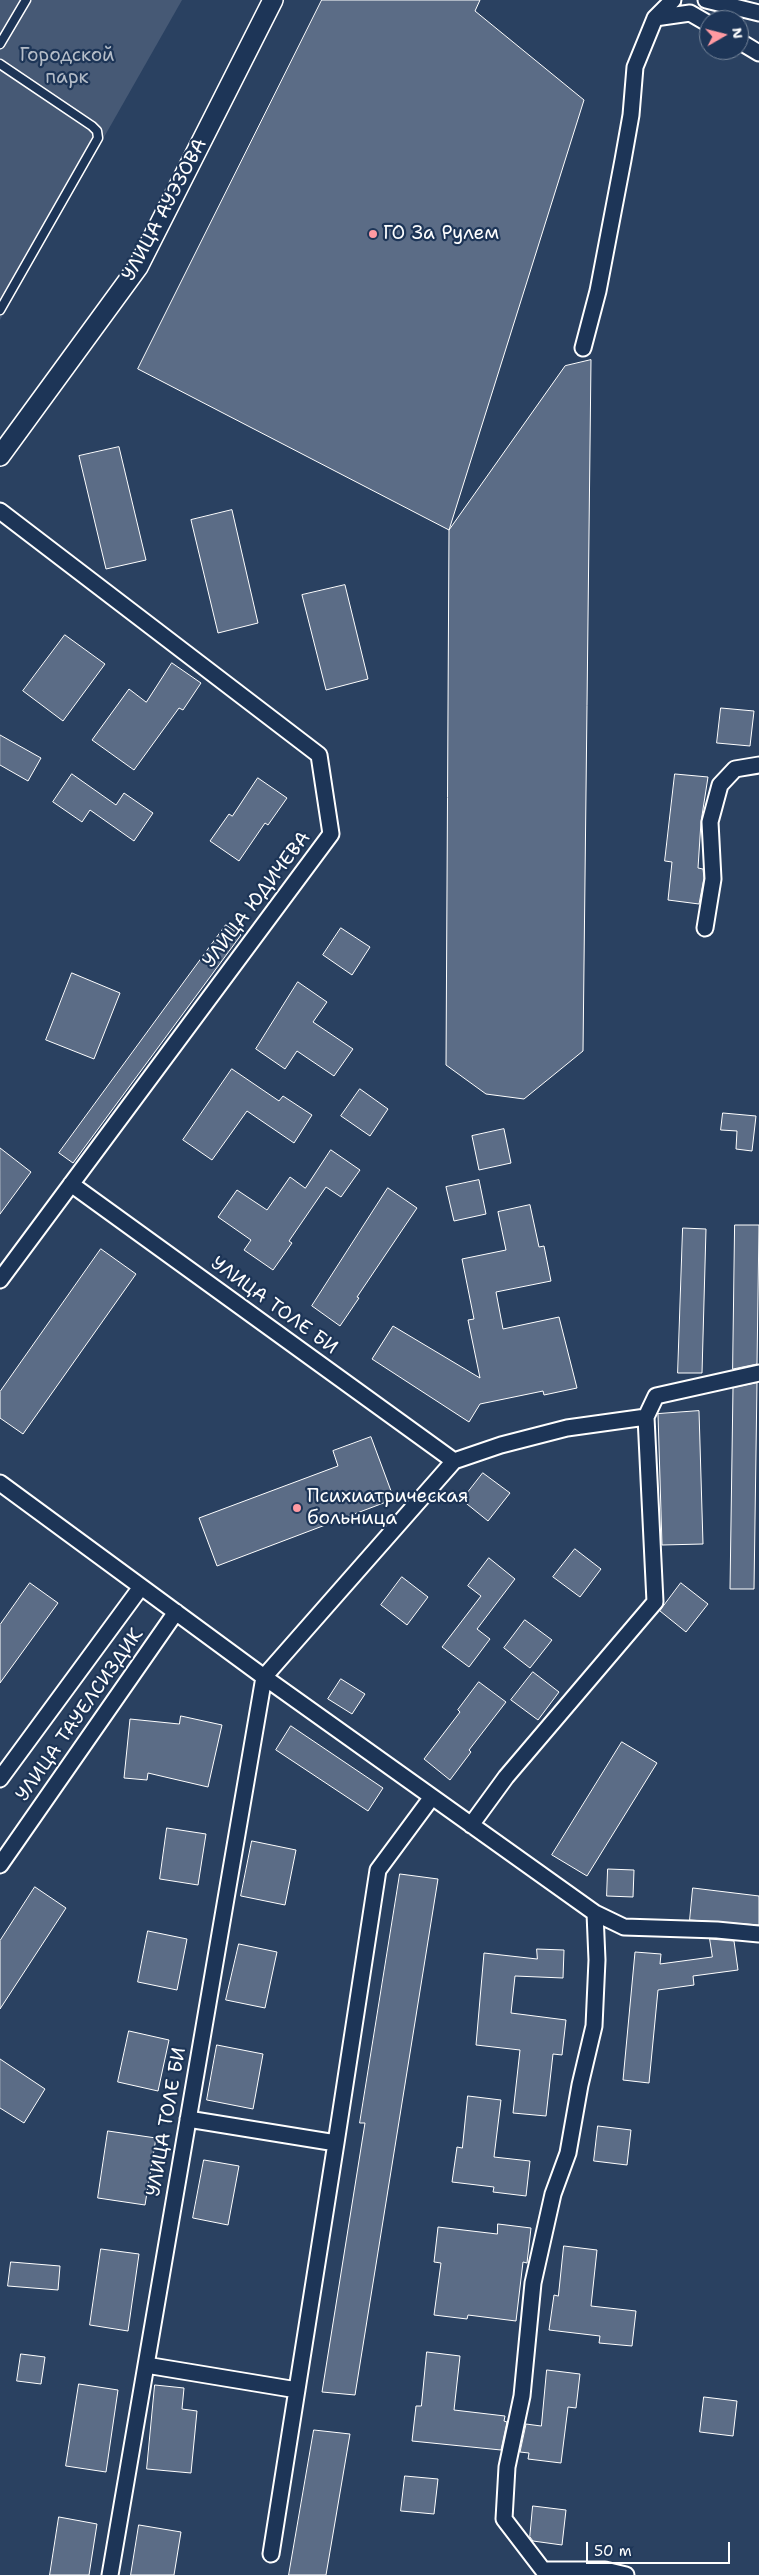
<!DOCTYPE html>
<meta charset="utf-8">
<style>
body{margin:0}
#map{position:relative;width:759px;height:2575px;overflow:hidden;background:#2a4161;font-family:"Shantell Sans",sans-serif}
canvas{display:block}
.north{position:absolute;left:699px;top:10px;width:50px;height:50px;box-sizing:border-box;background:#1d3557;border:1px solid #77869a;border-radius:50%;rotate:82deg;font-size:14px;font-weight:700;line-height:20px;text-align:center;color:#fff}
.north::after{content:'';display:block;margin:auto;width:18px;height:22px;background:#ff9aa2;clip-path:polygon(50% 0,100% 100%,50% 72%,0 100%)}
.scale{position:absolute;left:586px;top:2542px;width:144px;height:22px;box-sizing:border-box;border:2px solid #fff;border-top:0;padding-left:6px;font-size:15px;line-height:18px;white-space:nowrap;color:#fff;-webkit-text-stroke:4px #1d3557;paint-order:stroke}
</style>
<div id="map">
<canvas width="759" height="2575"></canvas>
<div class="north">N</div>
<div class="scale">50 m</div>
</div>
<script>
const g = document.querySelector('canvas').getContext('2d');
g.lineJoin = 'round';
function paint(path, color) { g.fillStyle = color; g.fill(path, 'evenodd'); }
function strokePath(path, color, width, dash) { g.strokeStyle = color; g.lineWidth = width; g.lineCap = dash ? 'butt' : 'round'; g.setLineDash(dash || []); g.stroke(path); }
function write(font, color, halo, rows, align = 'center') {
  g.font = font + ' "Shantell Sans",sans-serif'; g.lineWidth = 4.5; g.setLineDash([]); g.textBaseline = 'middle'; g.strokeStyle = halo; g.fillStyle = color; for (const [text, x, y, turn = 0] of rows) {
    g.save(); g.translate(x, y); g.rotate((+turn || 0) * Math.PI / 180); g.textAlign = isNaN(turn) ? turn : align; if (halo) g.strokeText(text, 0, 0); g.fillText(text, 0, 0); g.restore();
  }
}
paint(new Path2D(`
 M 0,0 L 182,0 L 0,320 Z`), '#465975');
const building = new Path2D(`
 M 322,0 L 480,0 L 475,11 L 584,100 L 449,530 L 138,369 Z
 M 591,360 L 583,1051 L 524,1099 L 486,1094 L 446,1065 L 449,530 L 565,366 Z
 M 119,447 L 146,560 L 106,569 L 79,456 Z
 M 232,510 L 258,623 L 218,633 L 191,520 Z
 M 345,585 L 368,679 L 326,690 L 302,595 Z
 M 65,635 L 105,664 L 63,721 L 23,691 Z
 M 172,663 L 201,683 L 183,710 L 179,708 L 134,770 L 92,740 L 129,689 L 146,702 Z
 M 721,708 L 754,711 L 750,746 L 717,743 Z
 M 0,735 L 41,758 L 28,781 L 0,765 Z
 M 72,774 L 116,805 L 124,793 L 153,813 L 134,841 L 90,810 L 82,822 L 53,802 Z
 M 675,774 L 708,777 L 701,822 L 698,868 L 703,869 L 704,878 L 699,904 L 668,900 L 672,862 L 665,861 Z
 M 258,778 L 287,798 L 268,825 L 265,823 L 239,861 L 210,841 L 229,814 L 232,816 Z
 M 226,925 L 241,935 L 73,1163 L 59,1153 Z
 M 341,928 L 370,947 L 352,975 L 323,955 Z
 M 72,973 L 120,993 L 94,1059 L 46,1040 Z
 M 298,982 L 327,1002 L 313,1022 L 353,1049 L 334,1076 L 297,1051 L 285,1069 L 256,1049 Z
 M 232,1069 L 279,1101 L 283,1096 L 312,1115 L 294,1143 L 247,1111 L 212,1160 L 183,1140 Z
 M 360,1089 L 388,1109 L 370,1136 L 341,1116 Z
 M 723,1113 L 756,1116 L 752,1151 L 736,1149 L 737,1131 L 721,1130 Z
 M 504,1129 L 511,1163 L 479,1170 L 472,1136 Z
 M 0,1148 L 31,1172 L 0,1214 Z
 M 331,1150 L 360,1170 L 341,1197 L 326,1187 L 289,1241 L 292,1243 L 273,1270 L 244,1250 L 251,1240 L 218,1217 L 237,1190 L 267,1210 L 290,1177 L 305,1188 Z
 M 479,1180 L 486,1214 L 454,1221 L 446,1187 Z
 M 388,1188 L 417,1208 L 357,1297 L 359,1298 L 340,1326 L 312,1306 Z
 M 530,1205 L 539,1247 L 544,1246 L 551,1281 L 496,1292 L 503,1329 L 559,1317 L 577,1388 L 544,1395 L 543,1391 L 480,1404 L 469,1422 L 372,1359 L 393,1326 L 480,1378 L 468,1320 L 474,1319 L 462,1259 L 506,1250 L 498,1212 Z
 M 735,1225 L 759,1225 L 757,1364 L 733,1369 Z
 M 683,1228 L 706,1229 L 702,1373 L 678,1373 Z
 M 101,1249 L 136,1274 L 23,1434 L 0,1418 L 0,1392 Z
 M 757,1383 L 754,1589 L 730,1589 L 733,1388 Z
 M 699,1411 L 703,1544 L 662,1545 L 658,1414 Z
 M 371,1437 L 394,1499 L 217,1566 L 199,1518 L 338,1466 L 333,1451 Z
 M 483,1473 L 510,1493 L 488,1521 L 462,1500 Z
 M 575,1549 L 601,1569 L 580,1597 L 553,1577 Z
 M 489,1558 L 515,1579 L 477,1629 L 490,1639 L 469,1667 L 442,1647 L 481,1596 L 468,1586 Z
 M 402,1577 L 428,1597 L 407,1625 L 381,1605 Z
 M 30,1583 L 58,1603 L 0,1683 L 0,1625 Z
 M 681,1583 L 708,1604 L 686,1632 L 660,1611 Z
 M 525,1620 L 552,1640 L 530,1668 L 504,1648 Z
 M 533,1672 L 559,1692 L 538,1720 L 511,1700 Z
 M 341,1679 L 365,1694 L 352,1714 L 328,1699 Z
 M 479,1682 L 506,1702 L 469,1750 L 471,1752 L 450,1780 L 424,1759 L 460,1712 L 458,1710 Z
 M 181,1716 L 222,1725 L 208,1787 L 148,1773 L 147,1780 L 124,1778 L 130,1719 L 179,1724 Z
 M 291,1726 L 383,1788 L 368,1811 L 276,1750 Z
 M 622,1742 L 657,1763 L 587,1876 L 552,1855 Z
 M 167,1828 L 206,1834 L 198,1885 L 160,1879 Z
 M 252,1841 L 296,1850 L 285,1905 L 241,1896 Z
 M 608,1869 L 634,1870 L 633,1897 L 607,1896 Z
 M 400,1874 L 438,1879 L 355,2395 L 322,2392 L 365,2123 L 360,2123 Z
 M 35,1887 L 66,1908 L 0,2009 L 0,1941 Z
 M 693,1888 L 759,1896 L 759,1925 L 690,1920 Z
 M 148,1931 L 187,1939 L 177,1990 L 138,1982 Z
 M 710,1939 L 734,1941 L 738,1970 L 693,1976 L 694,1985 L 658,1990 L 649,2083 L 623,2080 L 635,1952 L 661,1954 L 660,1964 L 712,1957 Z
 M 239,1944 L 277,1952 L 265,2008 L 226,2000 Z
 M 537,1949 L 564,1950 L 563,1978 L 515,1976 L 511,2013 L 566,2020 L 562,2055 L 553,2054 L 546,2116 L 513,2113 L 520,2050 L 476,2045 L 484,1953 L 537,1959 Z
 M 129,2031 L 169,2040 L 158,2091 L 118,2082 Z
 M 217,2045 L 263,2054 L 253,2109 L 207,2100 Z
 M 0,2059 L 45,2089 L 24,2123 L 0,2108 Z
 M 468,2096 L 501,2100 L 494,2157 L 530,2161 L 526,2196 L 493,2192 L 494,2187 L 452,2182 L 457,2147 L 462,2148 Z
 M 598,2126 L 631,2130 L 627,2165 L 594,2161 Z
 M 108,2131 L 156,2138 L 145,2205 L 98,2198 Z
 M 204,2160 L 239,2166 L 228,2225 L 193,2218 Z
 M 498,2224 L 531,2228 L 527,2263 L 523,2262 L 516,2321 L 468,2315 L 467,2319 L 434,2315 L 441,2263 L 434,2262 L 438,2227 L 497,2234 Z
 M 564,2246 L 597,2250 L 591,2306 L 636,2311 L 632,2346 L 599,2343 L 600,2336 L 549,2330 L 554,2295 L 558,2296 Z
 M 101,2249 L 139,2254 L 128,2331 L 90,2325 Z
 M 11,2262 L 60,2266 L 58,2290 L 8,2286 Z
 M 427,2352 L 460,2356 L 454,2410 L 505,2416 L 504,2421 L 507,2422 L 501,2450 L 412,2441 L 416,2406 L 421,2406 Z
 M 21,2354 L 45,2357 L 41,2384 L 17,2381 Z
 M 547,2370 L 580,2374 L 576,2408 L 568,2407 L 561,2463 L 528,2459 L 529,2453 L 520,2452 L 526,2424 L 541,2426 Z
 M 79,2384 L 118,2390 L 106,2472 L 66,2466 Z
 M 155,2385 L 184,2388 L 182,2409 L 197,2411 L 191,2473 L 147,2469 Z
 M 704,2397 L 737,2401 L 733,2436 L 700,2432 Z
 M 314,2430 L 350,2434 L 326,2575 L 289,2575 Z
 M 405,2476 L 438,2479 L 434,2514 L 401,2511 Z
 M 533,2506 L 566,2510 L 562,2545 L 533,2541 L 530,2537 Z
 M 59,2517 L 97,2524 L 89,2575 L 50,2575 Z
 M 139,2525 L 181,2532 L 174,2575 L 131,2575 Z`);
paint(building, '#5b6c86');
strokePath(building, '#fff', 1);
const service = new Path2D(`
 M 0,44 L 26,0
 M 0,64 L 92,126 L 97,131 L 98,138 L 0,310`);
const minor = new Path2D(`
 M 706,0 L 759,13
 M 655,18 L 690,13 L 709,24
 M 739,41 L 759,53
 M 583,348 L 598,291 L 623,160 L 631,115 L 635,67 L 655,18 L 673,0
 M 0,511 L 319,755 L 331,834 L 0,1280
 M 705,928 L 713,879 L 710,822 L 720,785 L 735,769 L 759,765
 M 71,1184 L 454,1461
 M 646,1417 L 656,1396 L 759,1373
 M 0,1483 L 264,1677 L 595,1913 L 624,1927 L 717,1930 L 759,1934
 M 0,1779 L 141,1587
 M 0,1865 L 176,1612
 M 595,1913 L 597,1960 L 594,2026 L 580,2085 L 568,2153 L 553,2194 L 533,2283 L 522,2396 L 507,2467 L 504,2519 L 543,2570 L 605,2570 L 626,2575
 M 188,2119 L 336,2143 L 271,2554
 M 336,2143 L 378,1870 L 432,1797
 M 146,2365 L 297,2390
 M 110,2575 L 264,1677 L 454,1461 L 501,1445 L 567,1428 L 646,1417 L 655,1602 L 506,1777 L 471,1825`);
const tertiary = new Path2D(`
 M 0,456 L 138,267 L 273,0`);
strokePath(service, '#fff', 11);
strokePath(minor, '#fff', 19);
strokePath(tertiary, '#fff', 22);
strokePath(service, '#1d3557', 8);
strokePath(minor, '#1d3557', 15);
strokePath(tertiary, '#1d3557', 19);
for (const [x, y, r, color] of [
 [373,234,5,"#ff9aa2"],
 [297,1508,5,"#ff9aa2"]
]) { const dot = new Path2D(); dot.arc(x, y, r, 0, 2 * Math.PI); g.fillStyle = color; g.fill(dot); strokePath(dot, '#1d3557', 2); }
write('19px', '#b5bdc8', '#1d3557', [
 ["Городской",67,56],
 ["парк",67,78]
]);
write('19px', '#fff', '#1d3557', [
 ["УЛИЦА АУЭЗОВА",165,210,-62],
 ["УЛИЦА ЮДИЧЕВА",257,900,-53],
 ["УЛИЦА ТОЛЕ БИ",274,1306,36],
 ["УЛИЦА ТАУЕЛСИЗДИК",80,1715,-55],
 ["УЛИЦА ТОЛЕ БИ",167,2122,-80]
]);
write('19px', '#fff', '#1d3557', [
 ["ГО За Рулем",383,234],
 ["Психиатрическая",307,1497],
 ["больница",307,1519]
], 'left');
</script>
